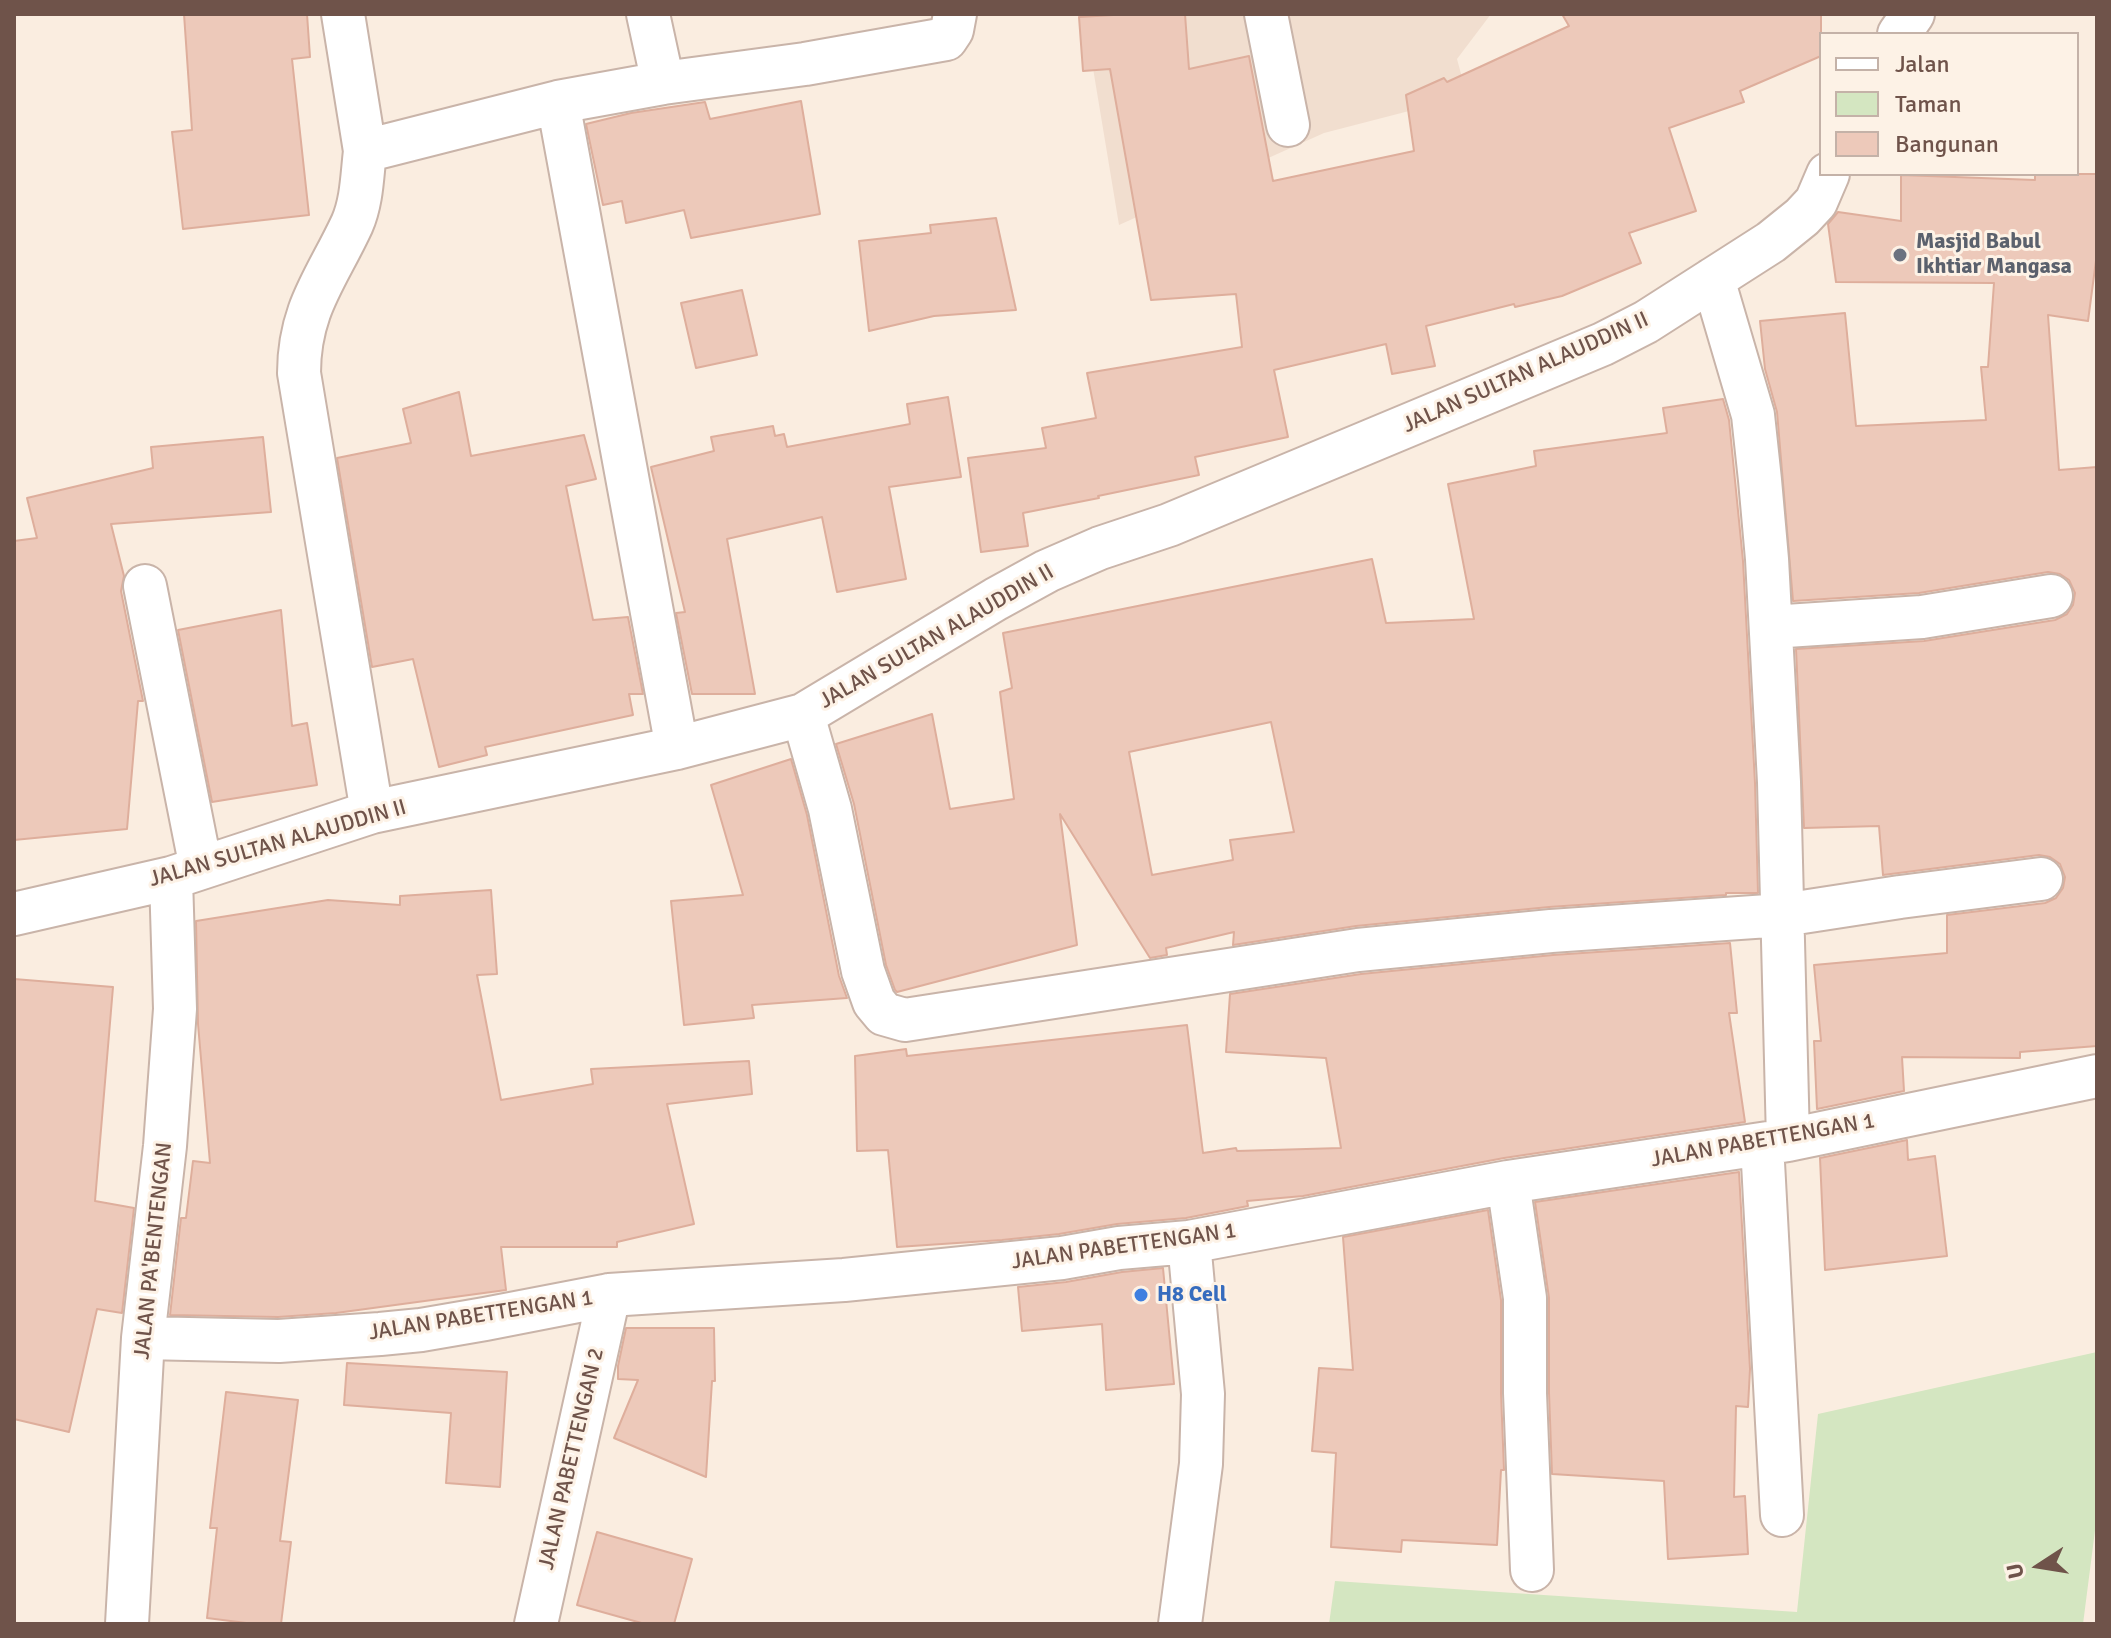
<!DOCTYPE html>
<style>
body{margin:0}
#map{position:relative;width:2111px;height:1638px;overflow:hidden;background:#faede0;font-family:Signika,sans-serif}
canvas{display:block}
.frame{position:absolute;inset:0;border:16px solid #6f534a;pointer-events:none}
.legend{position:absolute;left:1819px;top:32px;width:260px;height:144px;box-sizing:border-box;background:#fdf2e6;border:2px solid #c4b2a8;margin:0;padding:10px 14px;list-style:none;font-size:24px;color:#6f534a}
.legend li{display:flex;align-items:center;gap:16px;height:40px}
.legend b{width:40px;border:2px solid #c4b2a8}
.north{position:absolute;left:1999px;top:1526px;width:80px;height:80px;-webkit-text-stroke:6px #fdf2e6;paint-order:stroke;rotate:258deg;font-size:22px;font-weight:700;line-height:32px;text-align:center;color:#6f534a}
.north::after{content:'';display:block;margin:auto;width:28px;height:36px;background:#6f534a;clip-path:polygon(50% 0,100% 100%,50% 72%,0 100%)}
</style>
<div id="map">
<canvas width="2111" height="1638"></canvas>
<div class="frame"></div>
<ul class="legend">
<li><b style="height:10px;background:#fff"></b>Jalan</li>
<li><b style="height:22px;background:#d4e6c1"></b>Taman</li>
<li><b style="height:22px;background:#edc9ba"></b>Bangunan</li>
</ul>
<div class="north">U</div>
</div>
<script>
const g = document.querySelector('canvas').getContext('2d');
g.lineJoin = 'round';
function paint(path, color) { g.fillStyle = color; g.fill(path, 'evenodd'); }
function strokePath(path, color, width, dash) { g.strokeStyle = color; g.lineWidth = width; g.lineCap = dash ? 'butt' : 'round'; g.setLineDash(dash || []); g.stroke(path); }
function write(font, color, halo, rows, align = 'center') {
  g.font = font + ' Signika,sans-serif'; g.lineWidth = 6; g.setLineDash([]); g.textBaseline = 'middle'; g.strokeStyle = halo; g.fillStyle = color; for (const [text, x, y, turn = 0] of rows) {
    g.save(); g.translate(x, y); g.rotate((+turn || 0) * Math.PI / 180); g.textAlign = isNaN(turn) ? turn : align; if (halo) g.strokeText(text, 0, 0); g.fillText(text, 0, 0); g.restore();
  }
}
paint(new Path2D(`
 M 1084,14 L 1491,14 L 1457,59 L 1467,96 L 1324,133 L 1119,225 Z`), '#f1decf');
paint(new Path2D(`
 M 2097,1352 L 2097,1515 L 2083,1624 L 1329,1624 L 1335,1581 L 1797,1612 L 1818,1414 Z`), '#d4e6c1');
const building = new Path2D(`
 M 184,14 L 307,14 L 310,57 L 292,59 L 309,215 L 183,229 L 172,132 L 192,130 Z
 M 1131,14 L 1185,14 L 1189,69 L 1249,56 L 1273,181 L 1414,151 L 1406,95 L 1444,78 L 1447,82 L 1569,26 L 1562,14 L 1821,14 L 1821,56 L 1740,91 L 1744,102 L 1669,128 L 1696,211 L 1629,233 L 1641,263 L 1562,296 L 1515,307 L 1514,304 L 1426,326 L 1435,366 L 1392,374 L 1386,344 L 1274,370 L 1288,437 L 1195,457 L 1199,475 L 1098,496 L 1099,498 L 1023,513 L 1028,546 L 981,552 L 968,458 L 1046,448 L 1042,428 L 1096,418 L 1087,373 L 1242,347 L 1236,294 L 1151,300 L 1110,69 L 1083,71 L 1079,17 Z
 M 801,101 L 820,214 L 691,238 L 684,210 L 626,223 L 622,201 L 603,205 L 586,124 L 631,113 L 705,102 L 710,119 Z
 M 2035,174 L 2097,174 L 2097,253 L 2088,321 L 2048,315 L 2059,470 L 2097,467 L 2097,1046 L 2020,1052 L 2020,1058 L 1902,1057 L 1904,1091 L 1817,1109 L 1814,1041 L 1821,1041 L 1814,965 L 1947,953 L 1947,915 L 2045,903 L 2056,898 L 2063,888 L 2065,877 L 2060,864 L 2050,857 L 2039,855 L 1883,875 L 1879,826 L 1804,828 L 1796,649 L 1924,641 L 2055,620 L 2067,614 L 2073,605 L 2075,593 L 2069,580 L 2060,574 L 2048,572 L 1919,593 L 1793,601 L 1777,412 L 1765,369 L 1760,321 L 1845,313 L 1856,426 L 1986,420 L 1981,367 L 1988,367 L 1994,283 L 1836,282 L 1828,224 L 1838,212 L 1901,221 L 1901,175 L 2035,180 Z
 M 996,218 L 1016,310 L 934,316 L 869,331 L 859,241 L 931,233 L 930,225 Z
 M 742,290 L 757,355 L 696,368 L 681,303 Z
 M 459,392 L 471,456 L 584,435 L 596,479 L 566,486 L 593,620 L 628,617 L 643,694 L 629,694 L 633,715 L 485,747 L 487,755 L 439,767 L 413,659 L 372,667 L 337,458 L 411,443 L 403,409 Z
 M 948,397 L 961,477 L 889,487 L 906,579 L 837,592 L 822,517 L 727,539 L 755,694 L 692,694 L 676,613 L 685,612 L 651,467 L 714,451 L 711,437 L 773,426 L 775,436 L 784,434 L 787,447 L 910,424 L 907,404 Z
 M 1723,399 L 1729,420 L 1743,561 L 1755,783 L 1758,893 L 1726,893 L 1726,895 L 1549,907 L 1356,926 L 1233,945 L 1234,932 L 1166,948 L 1167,955 L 1150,958 L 1060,814 L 1077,945 L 897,992 L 895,990 L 886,965 L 854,804 L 836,744 L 932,714 L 950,809 L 1014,799 L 1000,692 L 1012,688 L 1003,633 L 1372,559 L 1386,623 L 1474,619 L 1448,484 L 1536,466 L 1534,451 L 1667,433 L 1663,408 ZM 1271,722 L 1294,832 L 1230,840 L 1233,860 L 1152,875 L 1129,752 Z
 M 263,437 L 271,512 L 111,524 L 124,576 L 121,591 L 143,701 L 138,701 L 127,829 L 14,840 L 14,541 L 37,538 L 27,498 L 153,468 L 151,447 Z
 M 281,610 L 292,726 L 307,723 L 317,785 L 212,802 L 178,630 Z
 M 791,759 L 807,815 L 839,976 L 847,998 L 752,1005 L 754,1018 L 684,1025 L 671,901 L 743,895 L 711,785 Z
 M 491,890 L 497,974 L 477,975 L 501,1100 L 593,1084 L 591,1069 L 749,1061 L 752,1094 L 667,1104 L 694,1224 L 617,1242 L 617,1247 L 501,1247 L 506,1290 L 336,1313 L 278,1317 L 170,1315 L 181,1218 L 186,1218 L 193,1161 L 210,1163 L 198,1024 L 196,921 L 328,900 L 400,905 L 400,896 Z
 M 1730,943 L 1737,1013 L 1729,1013 L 1745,1122 L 1504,1158 L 1303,1196 L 1247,1201 L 1248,1206 L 1186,1218 L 1117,1224 L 1059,1234 L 1002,1240 L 897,1247 L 888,1150 L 857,1151 L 855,1056 L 906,1049 L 907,1056 L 1187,1025 L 1203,1153 L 1236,1148 L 1237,1151 L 1341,1148 L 1326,1058 L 1226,1052 L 1230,994 L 1361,974 L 1553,955 Z
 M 14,979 L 113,987 L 95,1201 L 134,1208 L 122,1313 L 97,1309 L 69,1432 L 14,1419 Z
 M 1907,1140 L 1908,1160 L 1935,1156 L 1947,1256 L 1825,1270 L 1820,1158 Z
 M 1739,1172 L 1750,1369 L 1748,1407 L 1736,1406 L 1734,1497 L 1745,1496 L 1748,1554 L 1668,1559 L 1664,1481 L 1552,1474 L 1549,1393 L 1549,1298 L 1535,1202 Z
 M 1488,1210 L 1501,1300 L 1501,1393 L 1504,1470 L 1501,1470 L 1497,1545 L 1402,1540 L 1401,1552 L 1331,1547 L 1336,1453 L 1312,1451 L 1319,1368 L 1353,1370 L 1343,1237 Z
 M 1163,1268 L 1174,1384 L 1106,1390 L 1102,1324 L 1022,1331 L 1018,1287 L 1066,1282 L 1122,1272 Z
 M 626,1328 L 714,1328 L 715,1381 L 712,1381 L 706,1477 L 614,1438 L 638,1380 L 618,1379 L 618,1366 Z
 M 347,1363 L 507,1372 L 500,1487 L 446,1483 L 451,1413 L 344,1405 Z
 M 226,1392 L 298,1400 L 280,1541 L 291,1542 L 281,1624 L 254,1624 L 207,1618 L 217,1528 L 210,1528 Z
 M 597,1532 L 692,1559 L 674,1624 L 645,1624 L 577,1605 Z`);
paint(building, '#edc9ba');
strokePath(building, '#deae9c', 2);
const street = new Path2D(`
 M 343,14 L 365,151 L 558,102 L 663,83 L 648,14
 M 1266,14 L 1288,125
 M 1899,34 L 1913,14
 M 663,83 L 805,64 L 946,39 L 952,30 L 955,14
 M 558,102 L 677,748
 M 365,151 C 362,176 362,201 352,224 C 327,278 299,309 299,373 L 372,812
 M 1713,279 L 1753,415 L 1760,480 L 1767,559 L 1779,782 L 1788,1140
 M 145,586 L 201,868
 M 1771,627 L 1922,617 L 2051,596
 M 803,715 L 830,809 L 863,971 L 874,1002 L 884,1014 L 905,1020 L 1358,950 L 1551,931 L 1783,915 L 1900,897 L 2041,879
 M 14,914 L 171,878 L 372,812 L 677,748 L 803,715 L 996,599 L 1047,571 L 1100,548 L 1169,525 L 1603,344 L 1646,322 L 1771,242 L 1802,217 L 1816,202 L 1828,174
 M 1762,1144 L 1782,1515
 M 1508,1182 L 1525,1298 L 1525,1393 L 1532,1570
 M 143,1338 L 279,1341 L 380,1334 L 421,1330 L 485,1319 L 609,1295 L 844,1280 L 1062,1258 L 1119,1248 L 1189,1242 L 1508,1182 L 1788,1140 L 2097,1076
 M 127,1624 L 143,1338 L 165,1146 L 175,1009 L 171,878
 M 536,1624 L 609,1295
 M 1180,1624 L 1201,1464 L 1203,1394 L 1189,1242`);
strokePath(street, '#c9b4a9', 46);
strokePath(street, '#fff', 42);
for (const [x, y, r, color] of [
 [1900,255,8,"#6b7280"],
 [1141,1295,8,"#3f7fe0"]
]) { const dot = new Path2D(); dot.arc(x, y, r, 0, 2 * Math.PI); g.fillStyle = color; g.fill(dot); strokePath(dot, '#fdf2e6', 3); }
write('bold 22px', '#5b616d', '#fdf2e6', [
 ["Masjid Babul",1916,242],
 ["Ikhtiar Mangasa",1916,267]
], 'left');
write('22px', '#6f534a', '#fdf2e6', [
 ["JALAN SULTAN ALAUDDIN II",1526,373,-24],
 ["JALAN SULTAN ALAUDDIN II",937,637,-30],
 ["JALAN SULTAN ALAUDDIN II",278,844,-16],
 ["JALAN PABETTENGAN 1",1763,1141,-10],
 ["JALAN PABETTENGAN 1",1124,1247,-8],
 ["JALAN PA'BENTENGAN",154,1251,-84],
 ["JALAN PABETTENGAN 1",481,1316,-9],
 ["JALAN PABETTENGAN 2",572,1459,-77]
]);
write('bold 22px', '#366cbe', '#fdf2e6', [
 ["H8 Cell",1157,1295]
], 'left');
</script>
